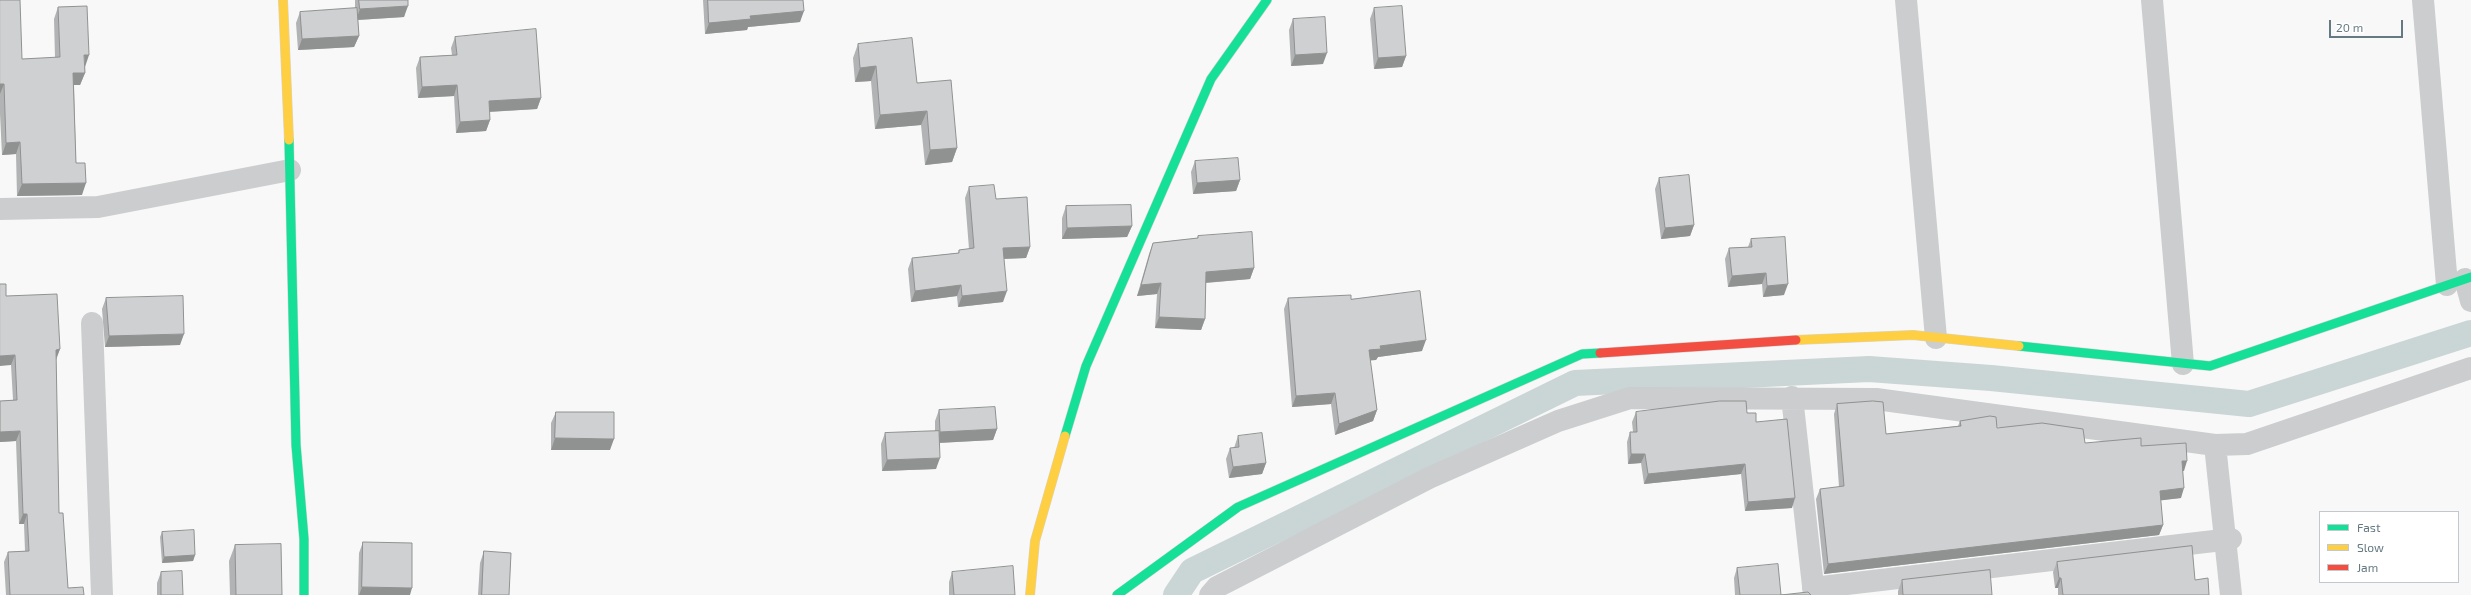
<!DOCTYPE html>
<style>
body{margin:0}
#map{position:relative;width:2471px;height:595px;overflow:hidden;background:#f8f8f8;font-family:"Exo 2",sans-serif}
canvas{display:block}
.legend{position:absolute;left:2319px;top:511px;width:140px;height:72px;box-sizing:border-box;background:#fff;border:1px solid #c1c9cd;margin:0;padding:5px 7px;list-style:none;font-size:12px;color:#647982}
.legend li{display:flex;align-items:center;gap:8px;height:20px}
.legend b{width:20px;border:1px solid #c1c9cd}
.scale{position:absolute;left:2329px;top:20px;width:74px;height:18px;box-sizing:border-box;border:2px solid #647982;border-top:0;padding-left:5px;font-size:12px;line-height:14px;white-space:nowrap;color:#647982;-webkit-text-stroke:3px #fff;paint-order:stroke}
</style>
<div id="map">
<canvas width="2471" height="595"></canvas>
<ul class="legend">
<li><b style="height:5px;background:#16e098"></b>Fast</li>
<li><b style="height:5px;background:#ffcf43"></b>Slow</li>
<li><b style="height:5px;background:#f24e42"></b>Jam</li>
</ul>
<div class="scale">20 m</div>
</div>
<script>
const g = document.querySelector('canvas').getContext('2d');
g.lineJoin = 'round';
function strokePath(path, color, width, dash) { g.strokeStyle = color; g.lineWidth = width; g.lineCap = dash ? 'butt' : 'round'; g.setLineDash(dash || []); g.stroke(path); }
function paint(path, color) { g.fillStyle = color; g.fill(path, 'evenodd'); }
strokePath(new Path2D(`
 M 1176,595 L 1192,571 L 1575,383 L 1869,369 L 1991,378 L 2249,404 L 2471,333`), '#cad5d6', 26);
const fast = new Path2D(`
 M 289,140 L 296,445 L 304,539 L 304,595
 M 2019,346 L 2210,366 L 2471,277
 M 1065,436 L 1086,366 L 1211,79 L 1267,0
 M 1117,595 L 1238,507 L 1582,354 L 1600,353`);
const slow = new Path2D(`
 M 283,0 L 289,140
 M 1796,340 L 1913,335 L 2019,346
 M 1030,595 L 1035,541 L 1065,436`);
const jam = new Path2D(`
 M 1600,353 L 1796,340`);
strokePath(fast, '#d4d5d6', 10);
strokePath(slow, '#d4d5d6', 10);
strokePath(jam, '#d4d5d6', 10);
strokePath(new Path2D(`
 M 1906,0 L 1936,338
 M 2152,0 L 2183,364
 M 2423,0 L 2447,285
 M 0,209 L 98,207 L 290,170
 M 2465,279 L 2471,301
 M 92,323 L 102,595
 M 1792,397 L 1814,595
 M 2215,445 L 2231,595
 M 1813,588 L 2231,539
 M 1210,595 L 1217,587 L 1429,478 L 1558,421 L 1630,398 L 1876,399 L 2215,445 L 2247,444 L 2471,368`), '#cbcdce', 22);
strokePath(fast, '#16e098', 9);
strokePath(slow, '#ffcf43', 9);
strokePath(jam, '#f24e42', 9);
paint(new Path2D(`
 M 0,0 L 22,59 L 55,58 L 54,19 L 58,7 L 85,67 L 85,73 L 80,85 L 74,85 L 76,163 L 82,195 L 17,196 L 16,154 L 2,155 L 0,114 Z
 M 355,0 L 408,0 L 404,17 L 358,20 L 359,36 L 354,47 L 298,50 L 296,23 L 300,12 L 355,8 Z
 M 703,0 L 803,0 L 800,22 L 748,27 L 747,30 L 705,34 Z
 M 1374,8 L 1406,56 L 1402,67 L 1374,69 L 1370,19 Z
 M 1293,19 L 1323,64 L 1291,66 L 1289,30 Z
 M 455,37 L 541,98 L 537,109 L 489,112 L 490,120 L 486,131 L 456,133 L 454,96 L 418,98 L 416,68 L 420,57 L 452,55 L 451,48 Z
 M 858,44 L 917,83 L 957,148 L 952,162 L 925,165 L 921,125 L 875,129 L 871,81 L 855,82 L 853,58 Z
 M 1195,161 L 1240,180 L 1236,191 L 1193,194 L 1191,172 Z
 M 1659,178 L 1694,225 L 1690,236 L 1661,239 L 1655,189 Z
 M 969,187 L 996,199 L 1030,247 L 1026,258 L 1004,259 L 1003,302 L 958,307 L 957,296 L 911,302 L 908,269 L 912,258 L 958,253 L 959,250 L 969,249 L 965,198 Z
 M 1066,206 L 1132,226 L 1127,237 L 1062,239 L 1062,218 Z
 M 1198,236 L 1254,268 L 1250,279 L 1206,283 L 1205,319 L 1201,330 L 1155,328 L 1157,294 L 1137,296 L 1149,254 L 1153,243 L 1197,238 Z
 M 1751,239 L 1784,295 L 1763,297 L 1762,284 L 1728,287 L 1725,259 L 1729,248 L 1748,247 Z
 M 6,296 L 60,349 L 56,358 L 59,513 L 68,588 L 84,595 L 6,595 L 4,562 L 8,552 L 25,551 L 24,524 L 19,524 L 16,441 L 0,442 L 0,401 L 13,400 L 11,365 Z
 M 106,298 L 180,345 L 105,347 L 102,309 Z
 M 1288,298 L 1351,299 L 1422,351 L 1378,357 L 1376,360 L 1370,360 L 1377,410 L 1373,421 L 1335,435 L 1331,404 L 1292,407 L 1284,309 Z
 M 1837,404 L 1886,434 L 1958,426 L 1960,421 L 2085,443 L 2141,446 L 2184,471 L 2183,471 L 2181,498 L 2160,500 L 2163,525 L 2159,535 L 1824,574 L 1816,499 L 1820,489 L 1839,487 L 1834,414 Z
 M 939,410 L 997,429 L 993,440 L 939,443 L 936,469 L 882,471 L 881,444 L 885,433 L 935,431 L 935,421 Z
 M 556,412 L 610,450 L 551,450 L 551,423 Z
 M 1636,412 L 1747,413 L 1756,422 L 1792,508 L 1745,511 L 1741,474 L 1644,484 L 1641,463 L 1628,464 L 1627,442 L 1630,432 L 1633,432 L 1632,422 Z
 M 1238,436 L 1266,463 L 1262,474 L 1229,478 L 1226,459 L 1230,448 L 1234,448 Z
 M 162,532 L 195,555 L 193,561 L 162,563 L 160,537 Z
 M 363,542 L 410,595 L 358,595 L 359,553 Z
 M 235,545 L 282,595 L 230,595 L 229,561 Z
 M 484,551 L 509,595 L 478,595 L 480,563 Z
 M 2057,562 L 2195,580 L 2209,595 L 2058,595 L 2058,588 L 2055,588 L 2053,572 Z
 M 1737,568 L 1781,595 L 1811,595 L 1735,595 L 1734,578 Z
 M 161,572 L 183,595 L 157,595 L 157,583 Z
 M 952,572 L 1015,595 L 949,595 L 949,582 Z
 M 1902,580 L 1992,595 L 1898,595 L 1898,591 Z`), '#b1b3b4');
paint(new Path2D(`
 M 408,6 L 404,17 L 356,20 L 360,9 Z
 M 804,11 L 800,22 L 748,27 L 747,30 L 705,34 L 709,23 L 750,16 Z
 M 359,36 L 354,47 L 298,50 L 302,39 Z
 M 1327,53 L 1323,64 L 1291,66 L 1295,55 Z
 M 84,55 L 89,55 L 85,67 Z
 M 1406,56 L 1402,67 L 1374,69 L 1378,58 Z
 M 876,66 L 871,81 L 855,82 L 860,68 Z
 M 73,73 L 85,73 L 80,85 L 69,85 Z
 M 0,84 L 4,84 L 0,94 Z
 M 457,85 L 454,96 L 418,98 L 422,87 Z
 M 541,98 L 537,109 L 485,112 L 489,101 Z
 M 927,111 L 921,125 L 875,129 L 880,115 Z
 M 490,120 L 486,131 L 456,133 L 460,122 Z
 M 20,142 L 16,154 L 2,155 L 6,143 Z
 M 957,148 L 952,162 L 925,165 L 930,150 Z
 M 1240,180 L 1236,191 L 1193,194 L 1197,183 Z
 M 86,183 L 82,195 L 17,196 L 22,184 Z
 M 1694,225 L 1690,236 L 1661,239 L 1665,228 Z
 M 1132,226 L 1127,237 L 1062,239 L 1067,228 Z
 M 1030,247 L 1026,258 L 999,259 L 1003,248 Z
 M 1254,268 L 1250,279 L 1202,283 L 1206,272 Z
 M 1766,273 L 1762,284 L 1728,287 L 1732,276 Z
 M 1161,283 L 1157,294 L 1137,296 L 1141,285 Z
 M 1788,284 L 1784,295 L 1763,297 L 1767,286 Z
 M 961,285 L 957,296 L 911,302 L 915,291 Z
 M 1007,291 L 1003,302 L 958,307 L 962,296 Z
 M 1159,317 L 1205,319 L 1201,330 L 1155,328 Z
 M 184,334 L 180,345 L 105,347 L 109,336 Z
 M 1426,340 L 1422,351 L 1378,357 L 1376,360 L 1365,361 L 1369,350 L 1380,346 Z
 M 60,349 L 56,360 L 56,350 Z
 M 15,355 L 11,365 L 0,366 L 0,356 Z
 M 1335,393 L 1331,404 L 1292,407 L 1296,396 Z
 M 1377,410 L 1373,421 L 1335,435 L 1339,424 Z
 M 997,429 L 993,440 L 936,443 L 940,432 Z
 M 20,431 L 16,441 L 0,442 L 0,432 Z
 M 555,438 L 614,439 L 610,450 L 551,450 Z
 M 1631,454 L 1645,454 L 1641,463 L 1628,464 Z
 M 940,458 L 936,469 L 882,471 L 887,460 Z
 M 2182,461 L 2187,461 L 2184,471 L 2178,471 Z
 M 1266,463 L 1262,474 L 1229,478 L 1233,467 Z
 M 1745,464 L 1741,474 L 1644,484 L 1648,474 Z
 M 2184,488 L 2181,498 L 2156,501 L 2160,491 Z
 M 1795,498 L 1792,508 L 1745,511 L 1748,502 Z
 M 23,514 L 27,514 L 24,524 L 19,524 Z
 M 2163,525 L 2159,535 L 1824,574 L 1828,564 Z
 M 195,555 L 193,561 L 162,563 L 164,557 Z
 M 2059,578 L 2061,578 L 2058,588 L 2055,588 Z
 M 362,587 L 412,588 L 410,595 L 359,595 Z`), '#909292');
const building = new Path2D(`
 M 0,0 L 20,0 L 22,59 L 60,57 L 58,7 L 87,6 L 89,55 L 84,55 L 85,73 L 73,73 L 76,163 L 85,163 L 86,183 L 22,184 L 20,142 L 6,143 L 4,84 L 0,84 Z
 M 359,0 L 408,0 L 408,6 L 360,9 Z
 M 708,0 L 803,0 L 804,11 L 750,16 L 751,19 L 709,23 Z
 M 1402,6 L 1406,56 L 1378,58 L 1374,8 Z
 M 357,8 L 359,36 L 302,39 L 300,12 Z
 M 1325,17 L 1327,53 L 1295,55 L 1293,19 Z
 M 536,29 L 541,98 L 489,101 L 490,120 L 460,122 L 457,85 L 422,87 L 420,57 L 457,55 L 455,37 Z
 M 912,38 L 917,83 L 951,80 L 957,148 L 930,150 L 927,111 L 880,115 L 876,66 L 860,68 L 858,44 Z
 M 1238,158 L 1240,180 L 1197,183 L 1195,161 Z
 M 1689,175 L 1694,225 L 1665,228 L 1659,178 Z
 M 994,185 L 996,199 L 1027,197 L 1030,247 L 1003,248 L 1007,291 L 962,296 L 961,285 L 915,291 L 912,258 L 959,253 L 959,250 L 974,248 L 969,187 Z
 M 1131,205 L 1132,226 L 1067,228 L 1066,206 Z
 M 1252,232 L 1254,268 L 1206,272 L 1205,319 L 1159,317 L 1161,283 L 1141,285 L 1153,243 L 1198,238 L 1198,236 Z
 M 1785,237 L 1788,284 L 1767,286 L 1766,273 L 1732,276 L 1729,248 L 1752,247 L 1751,239 Z
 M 0,284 L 6,284 L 6,296 L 57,294 L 60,349 L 56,350 L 59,513 L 63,513 L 68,588 L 83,587 L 84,595 L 10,595 L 8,552 L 29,551 L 27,514 L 23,514 L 20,431 L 0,432 L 0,401 L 17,400 L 15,355 L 0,356 Z
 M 1420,291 L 1426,340 L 1380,346 L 1381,349 L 1369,350 L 1377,410 L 1339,424 L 1335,393 L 1296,396 L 1288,298 L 1351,295 L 1351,299 Z
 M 183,296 L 184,334 L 109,336 L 106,298 Z
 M 1720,401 L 1746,401 L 1747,413 L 1756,413 L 1756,422 L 1787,419 L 1795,498 L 1748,502 L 1745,464 L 1648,474 L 1645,454 L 1631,454 L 1630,432 L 1637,432 L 1636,412 Z
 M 1873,401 L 1883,402 L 1886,434 L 1961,426 L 1960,421 L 1990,416 L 1996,417 L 1997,428 L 2042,423 L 2083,429 L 2085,443 L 2141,438 L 2141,446 L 2186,443 L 2187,461 L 2182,461 L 2184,488 L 2160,491 L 2163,525 L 1828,564 L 1820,489 L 1844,486 L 1837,404 Z
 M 995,407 L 997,429 L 940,432 L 939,410 Z
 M 556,412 L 614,412 L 614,439 L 555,438 Z
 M 939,431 L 940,458 L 887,460 L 885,433 Z
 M 1262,433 L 1266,463 L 1233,467 L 1230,448 L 1239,447 L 1238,436 Z
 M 194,530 L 195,555 L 164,557 L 162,532 Z
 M 363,542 L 412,543 L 412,588 L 362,587 Z
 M 281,544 L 282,595 L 236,595 L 235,545 Z
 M 2192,546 L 2195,580 L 2208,578 L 2209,595 L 2063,595 L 2061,578 L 2059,578 L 2057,562 Z
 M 484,551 L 511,553 L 509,595 L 482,595 Z
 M 1778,564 L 1781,595 L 1808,592 L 1811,595 L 1740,595 L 1737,568 Z
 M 1013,566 L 1015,595 L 954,595 L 952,572 Z
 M 1990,570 L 1992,595 L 1903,595 L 1902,580 Z
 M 182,571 L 183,595 L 161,595 L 161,572 Z`);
paint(building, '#ced0d1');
strokePath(building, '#909292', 1);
</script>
